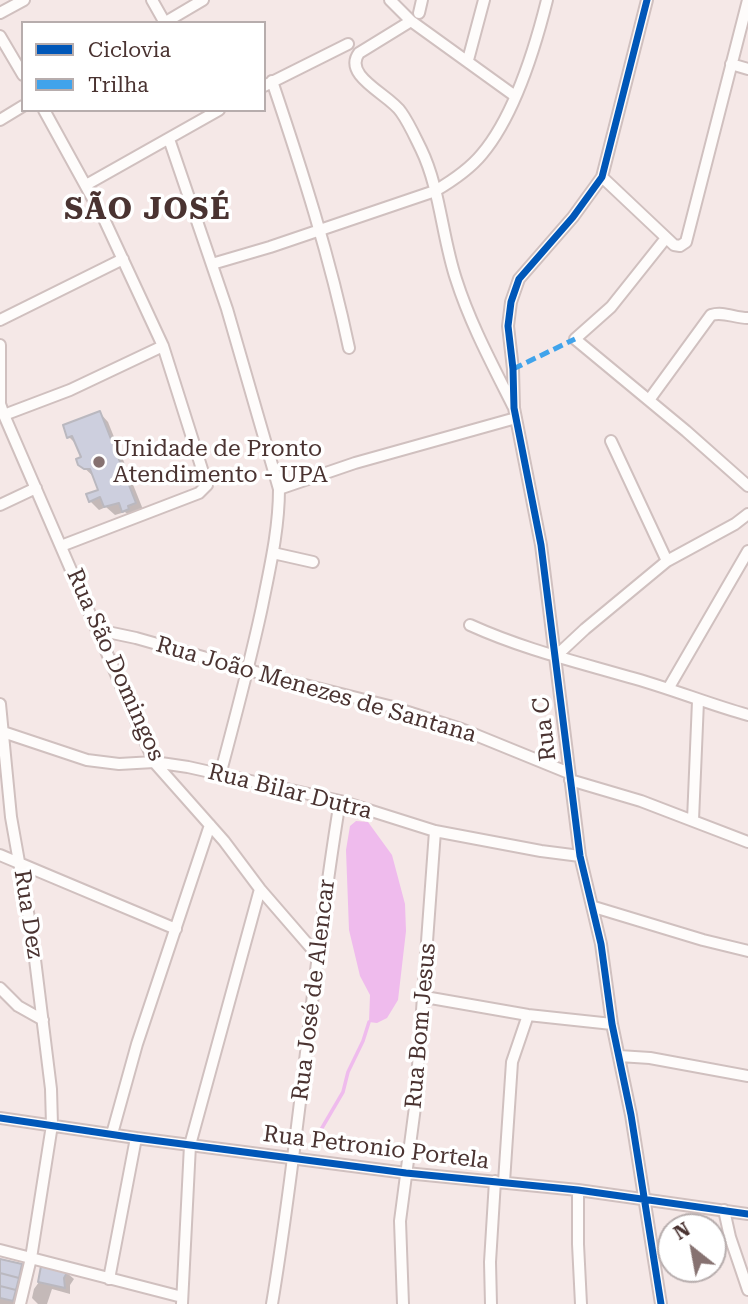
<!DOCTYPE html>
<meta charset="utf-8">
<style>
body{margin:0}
#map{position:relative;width:748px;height:1304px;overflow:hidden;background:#f5e8e7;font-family:"Roboto Serif",serif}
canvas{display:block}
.legend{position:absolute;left:21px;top:21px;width:245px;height:91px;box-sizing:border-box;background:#fff;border:2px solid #b7adad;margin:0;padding:9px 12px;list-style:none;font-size:21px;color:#4a3331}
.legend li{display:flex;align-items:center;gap:14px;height:35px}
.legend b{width:35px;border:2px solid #b7adad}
.north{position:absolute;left:657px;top:1213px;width:70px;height:70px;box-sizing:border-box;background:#fff;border:2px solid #b7adad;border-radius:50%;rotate:329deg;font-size:19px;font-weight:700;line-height:28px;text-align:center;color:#4a3331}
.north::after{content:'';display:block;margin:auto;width:24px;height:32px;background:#867271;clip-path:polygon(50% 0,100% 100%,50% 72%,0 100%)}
</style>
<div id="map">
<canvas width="748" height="1304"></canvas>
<ul class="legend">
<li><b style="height:9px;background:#0057b8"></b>Ciclovia</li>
<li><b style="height:9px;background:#40a3eb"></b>Trilha</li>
</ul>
<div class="north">N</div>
</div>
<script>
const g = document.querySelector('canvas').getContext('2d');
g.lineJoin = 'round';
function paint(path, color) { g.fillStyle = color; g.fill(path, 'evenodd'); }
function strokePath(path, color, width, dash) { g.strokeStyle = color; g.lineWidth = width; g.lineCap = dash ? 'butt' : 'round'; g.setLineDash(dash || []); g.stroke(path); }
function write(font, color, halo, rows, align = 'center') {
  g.font = font + ' "Roboto Serif",serif'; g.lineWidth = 7; g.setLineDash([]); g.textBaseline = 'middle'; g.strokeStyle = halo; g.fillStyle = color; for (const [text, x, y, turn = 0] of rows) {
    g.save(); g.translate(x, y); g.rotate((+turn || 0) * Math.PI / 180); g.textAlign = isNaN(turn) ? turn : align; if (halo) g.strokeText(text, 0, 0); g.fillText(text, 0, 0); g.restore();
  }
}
paint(new Path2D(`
 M 356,821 L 368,822 L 392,855 L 405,904 L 406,931 L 398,1000 L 387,1018 L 377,1023 L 369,1022 L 370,995 L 360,976 L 349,930 L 346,850 L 350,826 Z`), '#efbbed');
paint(new Path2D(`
 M 100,413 L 108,422 L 144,512 L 133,519 L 125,512 L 115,515 L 106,507 L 99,510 L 90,501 L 100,491 L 94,477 L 80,464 L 83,458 L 78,446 L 69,437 Z
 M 0,1260 L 21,1266 L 25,1270 L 16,1304 L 0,1304 Z
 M 42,1268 L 67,1273 L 74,1279 L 70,1285 L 70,1294 L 52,1289 L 47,1304 L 38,1304 L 32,1298 L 34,1289 L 39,1282 Z`), '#0003');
strokePath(new Path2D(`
 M 319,1133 L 343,1092 L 348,1072 L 363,1041 L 369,1022`), '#efbbed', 3.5);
const building = new Path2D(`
 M 100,411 L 136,503 L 128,506 L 129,509 L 122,512 L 119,503 L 104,507 L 100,497 L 89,502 L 86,494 L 98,490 L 90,469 L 84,469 L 78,465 L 76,459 L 81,457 L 72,436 L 67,438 L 63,425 Z
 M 0,1259 L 22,1264 L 19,1278 L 0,1273 Z
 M 41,1266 L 68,1271 L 64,1278 L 65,1288 L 38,1282 Z
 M 0,1273 L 19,1278 L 16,1290 L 0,1286 Z
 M 0,1286 L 16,1290 L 13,1301 L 0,1298 Z`);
paint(building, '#cdcfde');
strokePath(building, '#bab8bf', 2);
const minor = new Path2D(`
 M 152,0 L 165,23
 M 390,0 L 411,21 L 515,96
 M 647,0 L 602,177 L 573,217 L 519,279 L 511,302 L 508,326 L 513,369 L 514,408 L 541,545 L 580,856 L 601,944 L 612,1024 L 631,1115 L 661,1304
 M 0,13 L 24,0
 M 419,13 L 422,0
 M 411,21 L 359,53 C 342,76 390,95 401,112 C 409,123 415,137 421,149 C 440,188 442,237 456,279 C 470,323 492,364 513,406
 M 164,23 L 203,0
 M 0,36 L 23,75
 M 468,60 L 484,0
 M 731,64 L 748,69
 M 272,81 C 302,170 330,257 349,348
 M 264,86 L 348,44
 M 44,110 L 104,219 L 163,346 L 207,485 L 199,493 L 61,546
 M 0,120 L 23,106
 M 169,139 L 227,309 L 279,489 C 279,529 270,567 262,607 C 250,663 235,719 220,775
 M 602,177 L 674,245 L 680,246 L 686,242 L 748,0
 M 86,185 L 219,110
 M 666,238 L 611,307 L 575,339 L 686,431 L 748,486
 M 212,264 L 270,247 L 435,191 C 452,181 469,170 482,154 C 514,116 535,48 547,0
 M 0,320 L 123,259
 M 0,345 L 0,404 L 4,415 L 154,762 L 224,841 L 260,889 L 318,956
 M 649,400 L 711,315 C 724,311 734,318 748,318
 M 4,415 L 70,390 L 163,346
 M 611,441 L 667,561
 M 279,489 L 355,463 L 516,418
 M 0,505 L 36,488
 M 273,553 L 313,562
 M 470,625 C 523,649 574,661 629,677 C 670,688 708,704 748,715
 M 98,630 L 136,638 L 277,678 L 389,706 L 461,729 L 569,773
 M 555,657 L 585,629 L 667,561 L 735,524 L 748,514
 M 668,689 L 748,551
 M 0,704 L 11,817 L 32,935 L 51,1089 L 52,1125 L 31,1258 L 20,1304
 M 0,731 L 87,760 L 119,764 L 154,762 L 188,767 L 340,801 L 435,831 L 541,851 L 580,856
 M 570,780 L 641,801 L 748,842
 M 693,820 L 698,701
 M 0,855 L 176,929
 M 594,907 L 703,940 L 748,951
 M 0,988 L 18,1006 L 43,1020
 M 425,997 L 528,1015 L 612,1024
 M 619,1056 L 650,1058 L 748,1076
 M 0,1118 L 136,1138 L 406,1173 L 578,1190 L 748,1214
 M 112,1134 L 137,1044 L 210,825
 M 504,1182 L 512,1062 L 528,1015
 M 578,1190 L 578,1244 L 581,1304
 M 724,1210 L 730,1237 L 748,1290
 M 0,1250 L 182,1297
 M 109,1279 L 136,1138
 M 182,1304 L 190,1145 L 260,889
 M 272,1304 C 300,1137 312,968 340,801
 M 403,1304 L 400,1221 L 415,1107 L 435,831
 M 491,1304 L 490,1262 L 495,1181`);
strokePath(minor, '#d0c0bf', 14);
strokePath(minor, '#fefcfb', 10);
strokePath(new Path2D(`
 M 513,369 L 575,339`), '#40a3eb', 5, [10, 5]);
strokePath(new Path2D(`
 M 647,0 L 602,177 L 573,217 L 519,279 L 511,302 L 508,326 L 513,369 L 514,408 L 541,545 L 580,856 L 601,944 L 612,1024 L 631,1115 L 661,1304
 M 0,1118 L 136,1138 L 406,1173 L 578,1190 L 748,1214`), '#0057b8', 7);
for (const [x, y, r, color] of [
 [99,462,7,"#867271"]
]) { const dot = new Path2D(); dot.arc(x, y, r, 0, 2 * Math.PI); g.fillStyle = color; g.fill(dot); strokePath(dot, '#fff', 2.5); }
write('23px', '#4a3331', '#fff', [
 ["Unidade de Pronto",113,449],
 ["Atendimento - UPA",113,475]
], 'left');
write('23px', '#4a3331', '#fff', [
 ["Rua São Domingos",115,665,66],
 ["Rua João Menezes de Santana",316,690,16],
 ["Rua C",545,729,-97],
 ["Rua Bilar Dutra",290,792,14],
 ["Rua Dez",28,914,81],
 ["Rua José de Alencar",314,990,-83],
 ["Rua Bom Jesus",421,1026,-85],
 ["Rua Petronio Portela",376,1148,7]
]);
g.letterSpacing = '2px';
write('bold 30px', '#4a3331', '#fff', [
 ["SÃO JOSÉ",148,210]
]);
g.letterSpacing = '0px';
</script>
